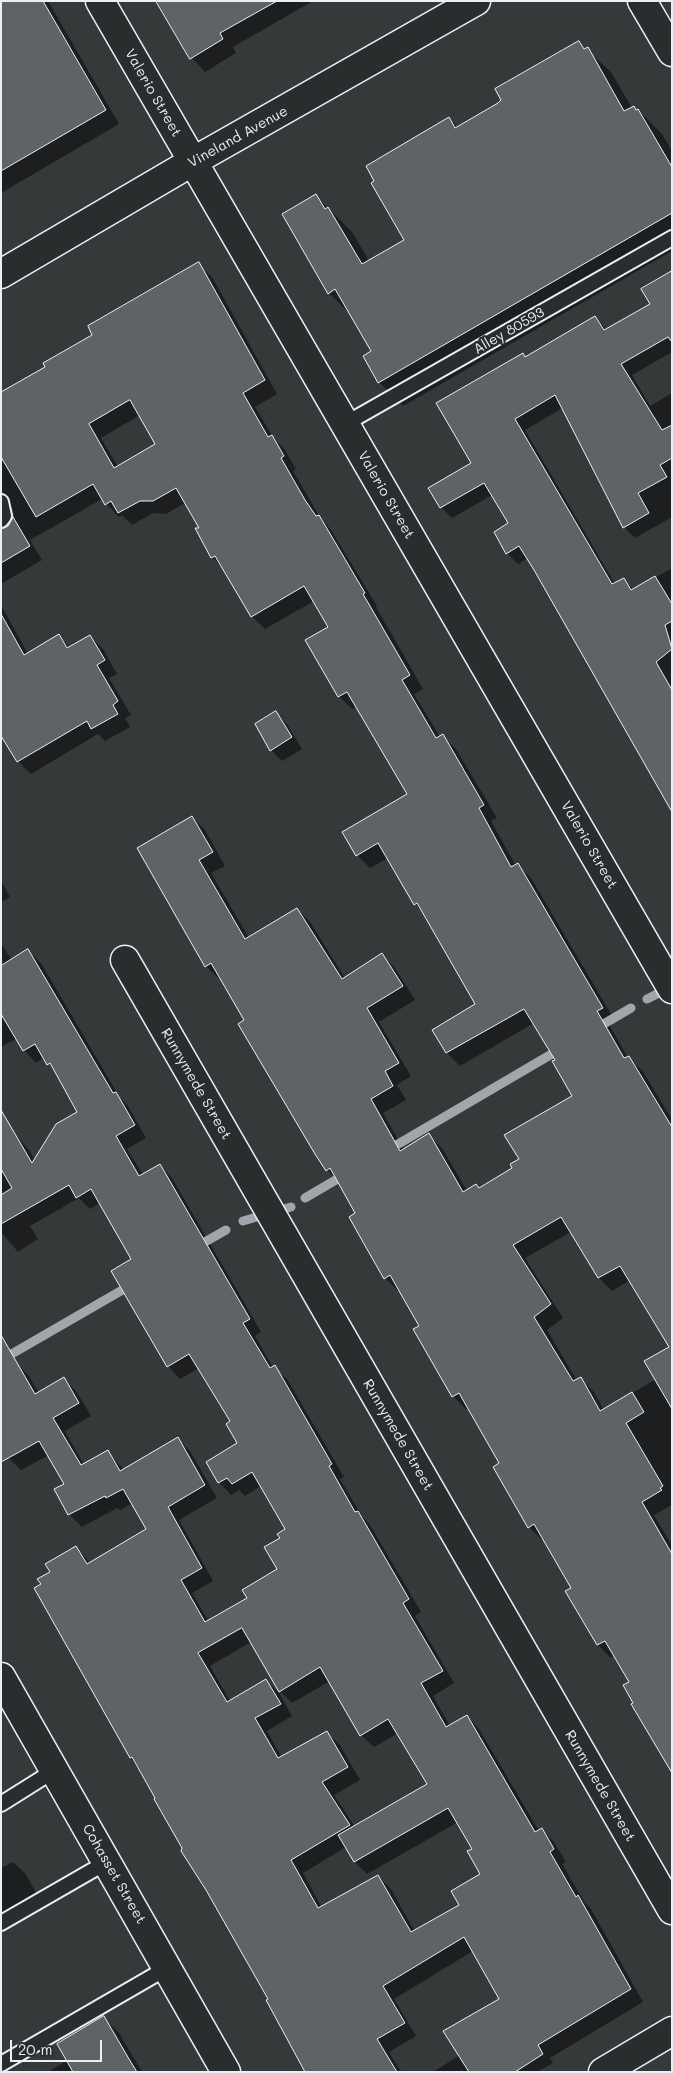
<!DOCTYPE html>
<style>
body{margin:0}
#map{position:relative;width:673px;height:2073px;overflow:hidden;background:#35393a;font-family:Mali,sans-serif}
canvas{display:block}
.frame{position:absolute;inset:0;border:2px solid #e8f1f8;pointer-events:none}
.scale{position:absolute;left:10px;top:2040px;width:92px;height:22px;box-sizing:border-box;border:2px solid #e8f1f8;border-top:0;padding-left:6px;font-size:15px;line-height:18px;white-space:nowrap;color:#e8f1f8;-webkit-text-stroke:4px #2a2d2e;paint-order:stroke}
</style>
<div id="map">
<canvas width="673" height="2073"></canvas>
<div class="frame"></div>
<div class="scale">20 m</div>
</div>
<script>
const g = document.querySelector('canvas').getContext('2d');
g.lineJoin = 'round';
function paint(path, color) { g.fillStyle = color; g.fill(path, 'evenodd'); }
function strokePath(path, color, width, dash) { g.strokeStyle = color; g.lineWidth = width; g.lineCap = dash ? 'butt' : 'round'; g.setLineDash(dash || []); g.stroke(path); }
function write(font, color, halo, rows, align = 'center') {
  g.font = font + ' Mali,sans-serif'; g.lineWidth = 4.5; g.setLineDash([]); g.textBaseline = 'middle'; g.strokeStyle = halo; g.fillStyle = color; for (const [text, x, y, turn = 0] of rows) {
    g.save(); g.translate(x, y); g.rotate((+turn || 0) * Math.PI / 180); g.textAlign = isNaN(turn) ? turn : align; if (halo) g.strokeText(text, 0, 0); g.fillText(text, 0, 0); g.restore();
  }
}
paint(new Path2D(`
 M 1,1 L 48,1 L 119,124 L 1,193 Z
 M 159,1 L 313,1 L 233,47 L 236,53 L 205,72 L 192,58 Z
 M 579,43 L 611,72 L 632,108 L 638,110 L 662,134 L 672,151 L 672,251 L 403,406 L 379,382 L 373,352 L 353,317 L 329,293 L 316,196 L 352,232 L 369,261 L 406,240 L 449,119 L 458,128 L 503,101 Z
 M 198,264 L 212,277 L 277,394 L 255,407 L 273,437 L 285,450 L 296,469 L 293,471 L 318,514 L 331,530 L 377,606 L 376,607 L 423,689 L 414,694 L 440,737 L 442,736 L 456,749 L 497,818 L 491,821 L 516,866 L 517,865 L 531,878 L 615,1021 L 609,1024 L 628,1058 L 642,1070 L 672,1120 L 672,1505 L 654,1515 L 672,1546 L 672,1771 L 635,1703 L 631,1682 L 615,1655 L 611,1658 L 598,1645 L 567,1591 L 572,1588 L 544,1539 L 542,1540 L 529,1527 L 500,1464 L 469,1408 L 466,1409 L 453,1396 L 421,1326 L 400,1290 L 398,1291 L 385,1278 L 357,1214 L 339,1181 L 327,1170 L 221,978 L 219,979 L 206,966 L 192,817 L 205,830 L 225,866 L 211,873 L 249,938 L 297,909 L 310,922 L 345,978 L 382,955 L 395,968 L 415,1000 L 379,1022 L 411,1076 L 397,1085 L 406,1100 L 383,1113 L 404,1150 L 429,1135 L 442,1148 L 467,1191 L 476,1185 L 480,1189 L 514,1169 L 574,1096 L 534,1023 L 460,1066 L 447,1053 L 434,1030 L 476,1004 L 423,912 L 415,904 L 388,858 L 370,868 L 357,855 L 409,794 L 357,707 L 352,709 L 339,696 L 329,627 L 314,601 L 265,629 L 252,616 L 225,570 L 212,557 L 201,529 L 185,503 L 166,514 L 153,513 L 132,525 L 122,515 L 119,517 L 102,499 L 30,540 L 42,560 L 1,584 L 1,390 L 4,392 L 47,367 ZM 140,415 L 157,444 L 118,467 L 101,438 ZM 12,507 L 14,515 L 12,522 L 7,527 L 5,513 ZM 571,1232 L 599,1278 L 612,1291 L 630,1280 L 670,1348 L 656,1379 L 604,1410 L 594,1392 L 581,1379 L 577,1381 L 547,1330 L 563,1318 L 525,1258 Z
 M 672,273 L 672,352 L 632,375 L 650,406 L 672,393 L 672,517 L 635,538 L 624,527 L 563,408 L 525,430 L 615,584 L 623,579 L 634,590 L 672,568 L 672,807 L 528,558 L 518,564 L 507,553 L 510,524 L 492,495 L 452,518 L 441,507 L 473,464 L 523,354 L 526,358 L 595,317 L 607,330 L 651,304 Z
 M 1,605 L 28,654 L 59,636 L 70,648 L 90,636 L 103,649 L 117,674 L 109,678 L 131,715 L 125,718 L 130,727 L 105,741 L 98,734 L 31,774 L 18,761 L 1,734 Z
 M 276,713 L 287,724 L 302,749 L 282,761 L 271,750 Z
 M 1,881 L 10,897 L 1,902 Z
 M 1,943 L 12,961 L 28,951 L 41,963 L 120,1098 L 128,1106 L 146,1138 L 127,1149 L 143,1175 L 160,1165 L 172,1178 L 261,1332 L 255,1336 L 273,1368 L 287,1379 L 344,1477 L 340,1479 L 362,1516 L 370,1525 L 421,1612 L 415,1616 L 454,1683 L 433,1696 L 450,1726 L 467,1716 L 479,1729 L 539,1831 L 542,1830 L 554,1842 L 566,1862 L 562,1864 L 584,1902 L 591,1909 L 643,2002 L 550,2058 L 553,2063 L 537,2072 L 433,2072 L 460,2055 L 501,2000 L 473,1951 L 394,1999 L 416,2036 L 389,2052 L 401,2072 L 310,2072 L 157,1798 L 131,1758 L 36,1588 L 43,1584 L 51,1572 L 76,1547 L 90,1563 L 148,1530 L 133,1503 L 120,1510 L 117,1508 L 82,1527 L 69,1514 L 56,1490 L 66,1484 L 49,1455 L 21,1470 L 9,1458 L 1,1445 L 17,1364 L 29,1376 L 39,1393 L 64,1379 L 76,1391 L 91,1416 L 65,1431 L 84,1465 L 108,1452 L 124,1470 L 177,1438 L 190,1451 L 217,1498 L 179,1520 L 213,1581 L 192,1593 L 209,1622 L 248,1599 L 279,1570 L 282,1539 L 286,1530 L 261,1486 L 245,1496 L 239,1490 L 231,1495 L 219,1482 L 207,1462 L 239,1444 L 231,1422 L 199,1368 L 180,1379 L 168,1366 L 113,1271 L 133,1259 L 100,1203 L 90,1209 L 79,1198 L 30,1226 L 38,1239 L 18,1252 L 1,1232 L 1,1118 L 29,1150 L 35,1161 L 79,1112 L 57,1073 L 44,1058 L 36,1063 L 24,1050 L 17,1038 L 1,1047 ZM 251,1642 L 280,1691 L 292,1703 L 330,1681 L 361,1735 L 374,1747 L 398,1733 L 429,1784 L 355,1827 L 334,1795 L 360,1780 L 340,1745 L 327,1733 L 282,1758 L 267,1731 L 292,1716 L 279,1693 L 266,1680 L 230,1701 L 210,1666 ZM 458,1822 L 474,1849 L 482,1875 L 460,1906 L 415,1932 L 391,1889 L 378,1876 L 322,1908 L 303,1873 L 346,1847 L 355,1862 L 367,1874 Z
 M 13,1862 L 25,1873 L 39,1898 L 20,1919 L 1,1930 L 1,1868 Z
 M 104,2018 L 119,2033 L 142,2072 L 48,2072 L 68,2060 Z`), '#0007');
strokePath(new Path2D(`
 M 647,999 L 669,988
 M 595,1029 L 631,1008
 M 388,1150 L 562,1048
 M 305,1198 L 346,1174
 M 243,1221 L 291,1207
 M 196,1247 L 226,1230
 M 1,1360 L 131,1285`), '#a0a7ac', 9);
const building = new Path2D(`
 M 1,1 L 43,1 L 106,110 L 1,171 Z
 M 156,1 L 277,1 L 220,33 L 223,39 L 190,59 Z
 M 579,41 L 584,49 L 588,47 L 624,111 L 634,106 L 636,110 L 638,109 L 672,167 L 672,213 L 378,383 L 363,356 L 371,351 L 335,289 L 328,294 L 282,214 L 316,194 L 325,209 L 328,207 L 362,264 L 404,240 L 371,183 L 374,181 L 366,166 L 449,117 L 455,128 L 498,103 L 501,100 L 495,89 Z
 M 199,262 L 265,380 L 243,393 L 268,437 L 272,435 L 284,456 L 281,458 L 305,500 L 316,516 L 319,515 L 365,593 L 363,594 L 410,675 L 402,680 L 436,738 L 443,734 L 484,805 L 479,808 L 511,867 L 518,863 L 603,1008 L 597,1011 L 624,1058 L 629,1056 L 672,1127 L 672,1409 L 644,1361 L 669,1347 L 620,1266 L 598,1278 L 561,1217 L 513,1245 L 551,1304 L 534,1317 L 573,1381 L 581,1377 L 600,1411 L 632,1392 L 644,1412 L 626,1423 L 663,1486 L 660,1488 L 662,1490 L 642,1502 L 672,1554 L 672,1773 L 631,1704 L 633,1703 L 623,1685 L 629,1682 L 605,1641 L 597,1645 L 565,1591 L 571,1588 L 534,1524 L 528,1528 L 493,1467 L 499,1463 L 459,1393 L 452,1397 L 413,1329 L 419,1326 L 390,1275 L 384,1279 L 359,1235 L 349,1217 L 355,1213 L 330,1168 L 326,1171 L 315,1154 L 238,1024 L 244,1020 L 211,963 L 205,967 L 137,848 L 192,816 L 213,852 L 199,860 L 245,939 L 297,908 L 342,979 L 382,953 L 403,986 L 367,1008 L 399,1063 L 385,1071 L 393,1086 L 371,1099 L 400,1151 L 429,1133 L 463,1192 L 476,1184 L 479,1188 L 512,1168 L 510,1164 L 519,1159 L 504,1135 L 572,1096 L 552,1061 L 555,1060 L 524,1009 L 446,1053 L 432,1030 L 475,1004 L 417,903 L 414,905 L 378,843 L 356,856 L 342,832 L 407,794 L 347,692 L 338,697 L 305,640 L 328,627 L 304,586 L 251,617 L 215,556 L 211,558 L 195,528 L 199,528 L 176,488 L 153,501 L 140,501 L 118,513 L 111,501 L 105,505 L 93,484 L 36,517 L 1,457 L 1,392 L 45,367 L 43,363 L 92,335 L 88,326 ZM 130,400 L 155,444 L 114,468 L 89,424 Z
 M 672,271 L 672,342 L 668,337 L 621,364 L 662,430 L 672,425 L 672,458 L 660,465 L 667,477 L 638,493 L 649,513 L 623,528 L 555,395 L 515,419 L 612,584 L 624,578 L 631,590 L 655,576 L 672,604 L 672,621 L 665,625 L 672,649 L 656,662 L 672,690 L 672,812 L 534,570 L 519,546 L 506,554 L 494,532 L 508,523 L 484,483 L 440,508 L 428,488 L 471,463 L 436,403 L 523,353 L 525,357 L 595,316 L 604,330 L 650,304 L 641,289 Z
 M 13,517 L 30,546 L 1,563 L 1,529 L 8,526 Z
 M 1,614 L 24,655 L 59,634 L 67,648 L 90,635 L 105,660 L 97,665 L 118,701 L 113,705 L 118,714 L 91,729 L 87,721 L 17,762 L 1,736 Z
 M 276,711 L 292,737 L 270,751 L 255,724 Z
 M 28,949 L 113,1093 L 116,1092 L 135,1125 L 116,1136 L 139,1176 L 160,1164 L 250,1319 L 243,1323 L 270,1368 L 275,1365 L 332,1464 L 329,1466 L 355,1512 L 358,1511 L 409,1599 L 403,1603 L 443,1671 L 421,1683 L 446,1727 L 467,1715 L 535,1832 L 542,1828 L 554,1849 L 550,1852 L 576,1897 L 578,1895 L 631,1989 L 538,2045 L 543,2054 L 515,2072 L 469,2072 L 443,2031 L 499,1999 L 464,1937 L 383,1986 L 405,2023 L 377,2039 L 397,2072 L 305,2072 L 266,2000 L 268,1999 L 206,1890 L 181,1851 L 182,1848 L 154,1799 L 155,1798 L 132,1757 L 130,1758 L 34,1588 L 41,1584 L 37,1579 L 50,1572 L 45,1564 L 76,1546 L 87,1564 L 146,1529 L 123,1489 L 106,1498 L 105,1496 L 68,1515 L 54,1489 L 64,1484 L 39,1441 L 1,1462 L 1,1335 L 35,1394 L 64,1377 L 79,1403 L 53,1418 L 81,1465 L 108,1450 L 120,1471 L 178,1437 L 205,1485 L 168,1507 L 202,1568 L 181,1580 L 205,1622 L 247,1598 L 242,1590 L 277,1569 L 264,1547 L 280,1538 L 277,1534 L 285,1529 L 252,1472 L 232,1484 L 227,1478 L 218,1483 L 206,1462 L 237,1443 L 226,1424 L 230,1421 L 189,1354 L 167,1367 L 111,1271 L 131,1259 L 91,1189 L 76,1198 L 69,1185 L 1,1224 L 1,1195 L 12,1188 L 1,1169 L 1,1110 L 32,1163 L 56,1124 L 77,1112 L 50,1063 L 47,1065 L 35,1044 L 23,1051 L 1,1014 L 1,966 ZM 242,1628 L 279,1692 L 320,1667 L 360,1736 L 388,1719 L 427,1784 L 338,1835 L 354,1862 L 448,1808 L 472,1849 L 467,1851 L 480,1874 L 451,1891 L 459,1905 L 411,1932 L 378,1875 L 318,1908 L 291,1860 L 350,1825 L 322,1782 L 348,1767 L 327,1731 L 278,1758 L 255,1718 L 281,1704 L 266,1679 L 227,1702 L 198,1653 Z
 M 104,2016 L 129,2059 L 137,2072 L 73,2072 L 57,2044 Z`);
paint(building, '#5f6365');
strokePath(building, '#e8f1f8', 1);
const service = new Path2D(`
 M 345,424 L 672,238
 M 1,502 L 4,516 L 1,520
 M 1,1804 L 55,1770
 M 1,1923 L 107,1862
 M 1,2064 L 167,1968`);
const minor = new Path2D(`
 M 100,1 L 672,989
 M 642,1 L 672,52
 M 125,960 L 672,1910
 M 1,1677 L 226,2072
 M 603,2072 L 672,2031`);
const secondary = new Path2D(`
 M 1,274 L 192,162 L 476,1`);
strokePath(service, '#e8f1f8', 18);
strokePath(minor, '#e8f1f8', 31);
strokePath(secondary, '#e8f1f8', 31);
strokePath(service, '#2a2d2e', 14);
strokePath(minor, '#2a2d2e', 28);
strokePath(secondary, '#2a2d2e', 28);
write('14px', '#e8f1f8', '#2a2d2e', [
 ["Valerio Street",153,93,60],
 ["Vineland Avenue",238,137,-29],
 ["Alley 80593",509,331,-30],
 ["Valerio Street",386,495,60],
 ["Valerio Street",589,845,60],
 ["Runnymede Street",196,1084,60],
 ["Runnymede Street",398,1435,60],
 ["Runnymede Street",600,1786,60],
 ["Cohasset Street",114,1874,60]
]);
</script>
